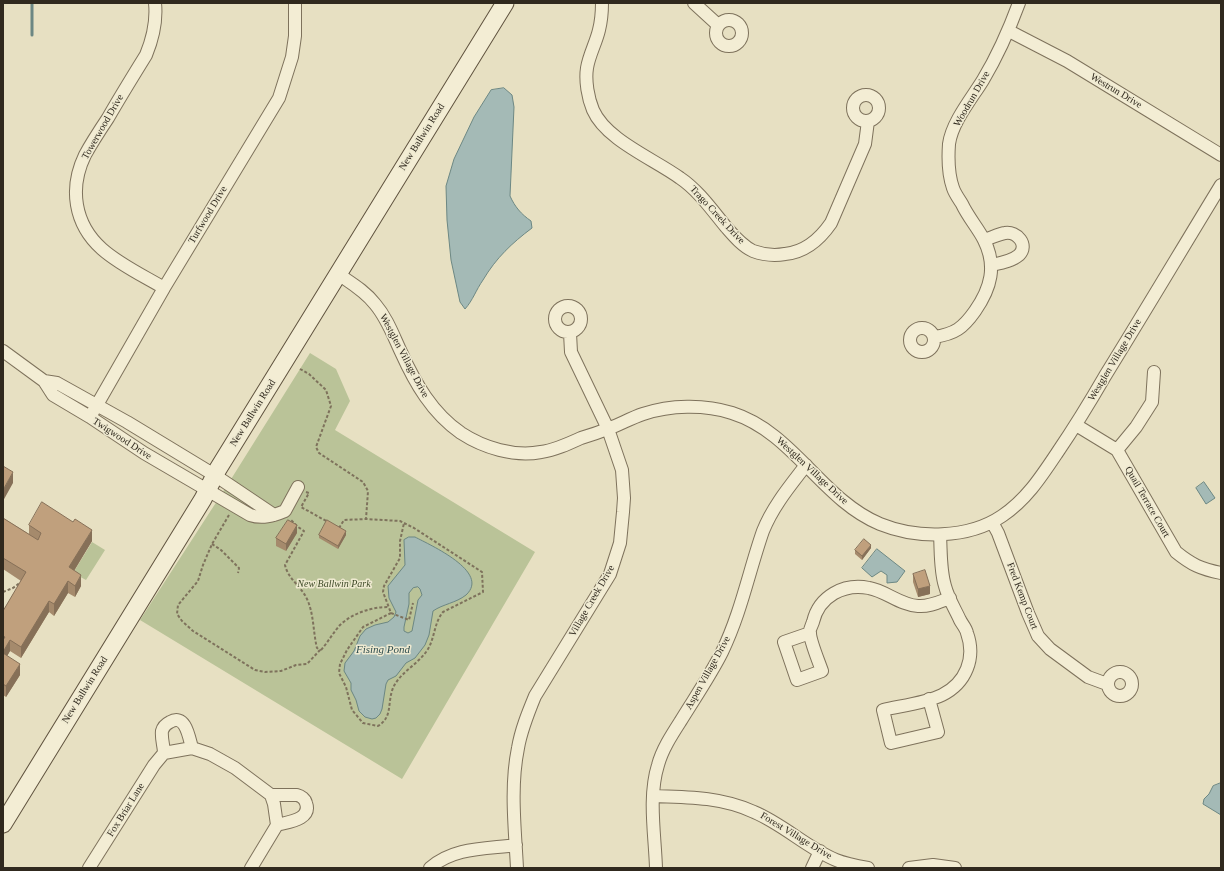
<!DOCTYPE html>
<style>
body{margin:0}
#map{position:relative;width:1224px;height:871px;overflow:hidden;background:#e7e0c2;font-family:Georgia,serif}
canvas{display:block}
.frame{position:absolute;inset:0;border:4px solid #30291e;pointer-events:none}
</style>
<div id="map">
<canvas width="1224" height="871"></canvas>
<div class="frame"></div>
</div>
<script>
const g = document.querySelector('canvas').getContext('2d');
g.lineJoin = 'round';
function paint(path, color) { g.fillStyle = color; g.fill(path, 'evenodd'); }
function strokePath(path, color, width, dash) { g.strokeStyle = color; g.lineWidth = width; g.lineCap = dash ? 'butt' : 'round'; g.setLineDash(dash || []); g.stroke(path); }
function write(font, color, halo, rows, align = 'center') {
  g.font = font + ' Georgia,serif'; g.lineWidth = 3; g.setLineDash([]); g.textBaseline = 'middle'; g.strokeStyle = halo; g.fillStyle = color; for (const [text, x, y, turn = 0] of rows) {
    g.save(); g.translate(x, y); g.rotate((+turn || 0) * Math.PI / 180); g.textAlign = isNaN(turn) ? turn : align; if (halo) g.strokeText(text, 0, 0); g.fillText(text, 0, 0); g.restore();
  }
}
paint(new Path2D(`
 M 310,353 L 336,369 L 350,401 L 335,430 L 535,552 L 402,779 L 140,620 L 228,484 Z
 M 92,542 L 105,550 L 86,580 L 73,573 Z`), '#bac398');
const water = new Path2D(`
 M 504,88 L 512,95 L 514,107 L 510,196 C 515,207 521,214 531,221 L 532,228 C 512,243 496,258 483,280 C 476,290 473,300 465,309 L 460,302 L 451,260 L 447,220 L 446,186 L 454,159 L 474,117 L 491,90 Z
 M 1204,482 L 1215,498 L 1206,504 L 1196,488 Z
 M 409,537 L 415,537 C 430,545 491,572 466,595 C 456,603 443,604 433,611 L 429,635 L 425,645 L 415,658 L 406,663 L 396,676 L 388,680 L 386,684 L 382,709 L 380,714 L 376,718 L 372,719 L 365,717 L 359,711 L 356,700 L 351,690 L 351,683 L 344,671 L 345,663 L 354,651 L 360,636 L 366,629 L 375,625 L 388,622 L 394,617 L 396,612 L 389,598 L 388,586 L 405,565 L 404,540 ZM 418,587 L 420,589 L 422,595 L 418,600 L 412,631 L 408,633 L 404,631 L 404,627 L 409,604 L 409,593 L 413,588 Z
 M 877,549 L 905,571 L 897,582 L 887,583 L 887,575 L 881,571 L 872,577 L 862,568 Z
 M 1221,783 L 1221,815 L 1203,804 L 1204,799 L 1209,794 L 1213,786 Z`);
paint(water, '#a4bab6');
strokePath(water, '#6c8783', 1);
strokePath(new Path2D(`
 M 32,3 L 32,35`), '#6c8783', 3);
const street = new Path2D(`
 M 155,3 C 157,22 153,38 146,55 C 133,76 120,97 108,118 C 100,130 92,142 85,155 C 69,188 74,224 102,249 C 120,265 144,276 164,288
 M 602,3 C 602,12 601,22 599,30 C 596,43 589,55 587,68 C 585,81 588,98 593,110 C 606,140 654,159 680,178 C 698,190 712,210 726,227 C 733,235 742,246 753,251 C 764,255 774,256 785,254 C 806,252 820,239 831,223 L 865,144 L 868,121
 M 694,3 L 718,25
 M716 33a13 13 0 1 1 26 0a13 13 0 1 1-26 0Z
 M 1009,31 L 1067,61 L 1221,155
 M853 108a13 13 0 1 1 26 0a13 13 0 1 1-26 0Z
 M 984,240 C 991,238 998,234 1005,233 C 1017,231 1029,245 1019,255 C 1012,261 1001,263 992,265
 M 338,274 C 351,283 365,291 375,304 C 387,318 393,335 401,352 C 415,383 432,413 461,433 C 484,448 514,457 541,452 C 555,450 568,444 581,438 C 591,435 600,432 610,428 C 621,424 631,418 643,414 C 670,405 704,404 732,413 C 793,432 822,500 880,524 C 917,539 968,539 1002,516 C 1026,500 1041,477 1057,453 C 1074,428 1090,402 1105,376 C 1144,313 1182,249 1221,185
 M555 319a13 13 0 1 1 26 0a13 13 0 1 1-26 0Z
 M910 340a12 12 0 1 1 24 0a12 12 0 1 1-24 0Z
 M 934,337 C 955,334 963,328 975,311 C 991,288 997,266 984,240 C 978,228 968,217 962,204 C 959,199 955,194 953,188 C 948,174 948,158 949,144 C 952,122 972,98 983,80 C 998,55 1009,30 1019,3
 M 3,351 L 44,381 L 53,395 L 90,417 L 144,453 L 250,515 C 262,519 273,516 285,511 L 298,487
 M 44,381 L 57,383 L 127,422 L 216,476 L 274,515
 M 90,417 L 164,288 L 279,98 L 292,57 L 295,36 L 295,3
 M 1076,425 L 1117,450 L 1176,552 C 1192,565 1201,569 1221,573
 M 1117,450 L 1136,427 L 1152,402 L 1154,372
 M 992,522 L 998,533 L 1028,613 L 1038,636 L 1050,649 L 1088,677 L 1107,684
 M 810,633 L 784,642 L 797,680 L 822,671 C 819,662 810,641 810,633 C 809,630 812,625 813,622 C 819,596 844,583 869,588 C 886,591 900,605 918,606 C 929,607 939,602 950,598
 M1108 684a12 12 0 1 1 24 0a12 12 0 1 1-24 0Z
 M 929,699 L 938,732 L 891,743 L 883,710 C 900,706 926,703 942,695 C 966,683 976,658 967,633 C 966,628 962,624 960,620 C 955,609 948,598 945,586 C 940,570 941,551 940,535
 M 164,753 C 164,747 161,738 162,731 C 163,727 166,724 170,722 C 186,713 189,738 192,748
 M 271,795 L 297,795 C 301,796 305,799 306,803 C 312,820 287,822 277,825
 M 653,796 C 688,797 722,797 754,812 C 783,824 807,848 836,860 C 846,864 857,866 868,868
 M 89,868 L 154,765 L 164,753 L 192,748 L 210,754 L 235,768 L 271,795
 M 251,868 L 277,825 L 274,804 L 271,795
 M 430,868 C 454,847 486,849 516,845
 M 517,868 C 515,829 510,787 518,748 C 521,730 528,713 535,696 L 610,574 L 620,543 L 623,512 L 624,498 L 622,470 L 608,429 L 571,352 L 570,333
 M 656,868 C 655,835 648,797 658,765 C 662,750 671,736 680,722 C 694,699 710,676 722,652 C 741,613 749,571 763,531 C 773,506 790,486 806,465
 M 812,868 L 820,851
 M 909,868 L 933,865 L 955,868`);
const secondary = new Path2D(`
 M 3,824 L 203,499 L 218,469 L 505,3`);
strokePath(street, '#7e725c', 14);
strokePath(secondary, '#60533f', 19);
strokePath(new Path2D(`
 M 300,369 L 309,374 L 326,390 L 331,406 L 316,447 L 319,453 L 363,482 L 368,491 L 366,519
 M 306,492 L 309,493 L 301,507 L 328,522
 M 229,515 L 212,544 L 203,565 L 198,581 L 178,605 L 177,614 L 182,621 L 193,631 L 255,670 L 265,672 L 281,671 L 296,665 L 307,664 L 320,650 L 317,648 C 313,632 314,614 307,599 C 301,586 288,579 285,565 L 304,531 L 298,527 L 290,519
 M 339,528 L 344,520 L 366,519 L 400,521 L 414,528 L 482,572 L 483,592 L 443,612 C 434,623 435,637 428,649 C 419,664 400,672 393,688 C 387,703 393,717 378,726 L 363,723 L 352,710 L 346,687 L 339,673 L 340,664 L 347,650 L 363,627 L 391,613 L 383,592 L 384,586 L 400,558 L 400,541 L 404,523
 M 212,544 L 221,550 L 239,568 L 238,573
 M 3,592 L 13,588 L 21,582
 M 391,613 L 409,620 L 413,603
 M 321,650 C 328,642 333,633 340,625 C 353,613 371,607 389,607`), '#7e725c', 2, [3, 2]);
strokePath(street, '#f3edd4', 12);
strokePath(secondary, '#f3edd4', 17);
paint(new Path2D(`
 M 3,518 L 29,534 L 29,525 L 92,541 L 74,571 L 81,586 L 75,597 L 68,593 L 54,616 L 49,612 L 21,658 L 10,651 L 7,656 L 20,675 L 6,697 L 3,695 L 3,611 L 21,581 L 3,569 Z
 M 297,533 L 286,551 L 276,546 L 276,538 Z
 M 319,535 L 346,535 L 338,549 L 319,538 Z
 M 871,548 L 862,560 L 855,554 L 855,550 Z
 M 913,574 L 930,594 L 918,597 L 913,582 Z`), '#a58a6c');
paint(new Path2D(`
 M 13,472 L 13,483 L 3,501 L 3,490 Z
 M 297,525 L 297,533 L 286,551 L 286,544 Z
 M 92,530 L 92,541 L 69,579 L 69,567 Z
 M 346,531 L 346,535 L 338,549 L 338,546 Z
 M 871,545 L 871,548 L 862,560 L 862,556 Z
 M 81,575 L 81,586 L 75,597 L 75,586 Z
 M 68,581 L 68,593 L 54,616 L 54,604 Z
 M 930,586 L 930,594 L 918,597 L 918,589 Z
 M 49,601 L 49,612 L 21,658 L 21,647 Z
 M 10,640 L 10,651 L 3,663 L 3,652 Z
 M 20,664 L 20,675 L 6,697 L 6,686 Z`), '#867058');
const building = new Path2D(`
 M 3,466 L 13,472 L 3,490 Z
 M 42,502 L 73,522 L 75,519 L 92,530 L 69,567 L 81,575 L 75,586 L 68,581 L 54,604 L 49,601 L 21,647 L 10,640 L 3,652 L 3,640 L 5,637 L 3,636 L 3,611 L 26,572 L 3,558 L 3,518 L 38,540 L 41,533 L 29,525 Z
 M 288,520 L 297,525 L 286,544 L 276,538 Z
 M 327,520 L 346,531 L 338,546 L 319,535 Z
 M 864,539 L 871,545 L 862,556 L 855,550 Z
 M 925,570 L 930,586 L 918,589 L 913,574 Z
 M 3,653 L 20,664 L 6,686 L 3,684 Z`);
paint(building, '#c0a07d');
strokePath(building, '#867058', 1);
write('10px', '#30291e', '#efead1', [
 ["Westrun Drive",1116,91,31],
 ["Woodrun Drive",972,99,-60],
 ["Towerwood Drive",103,127,-60],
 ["New Ballwin Road",422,137,-58],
 ["Turfwood Drive",208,215,-59],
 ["Trago Creek Drive",717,215,47],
 ["Westglen Village Drive",404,356,62],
 ["Westglen Village Drive",1115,360,-59],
 ["New Ballwin Road",253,413,-58],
 ["Twigwood Drive",122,439,33],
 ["Westglen Village Drive",812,471,43],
 ["Quail Terrace Court",1147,502,60],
 ["Fred Kemp Court",1022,596,69],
 ["Village Creek Drive",592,601,-60],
 ["Aspen Village Drive",708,673,-61],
 ["New Ballwin Road",85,690,-58],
 ["Fox Briar Lane",126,810,-58],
 ["Forest Village Drive",796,836,31]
]);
write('italic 10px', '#3e4a27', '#efead1', [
 ["New Ballwin Park",334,584]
]);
write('italic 11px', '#2f4d4e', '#efead1', [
 ["Fising Pond",383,650]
]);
</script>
